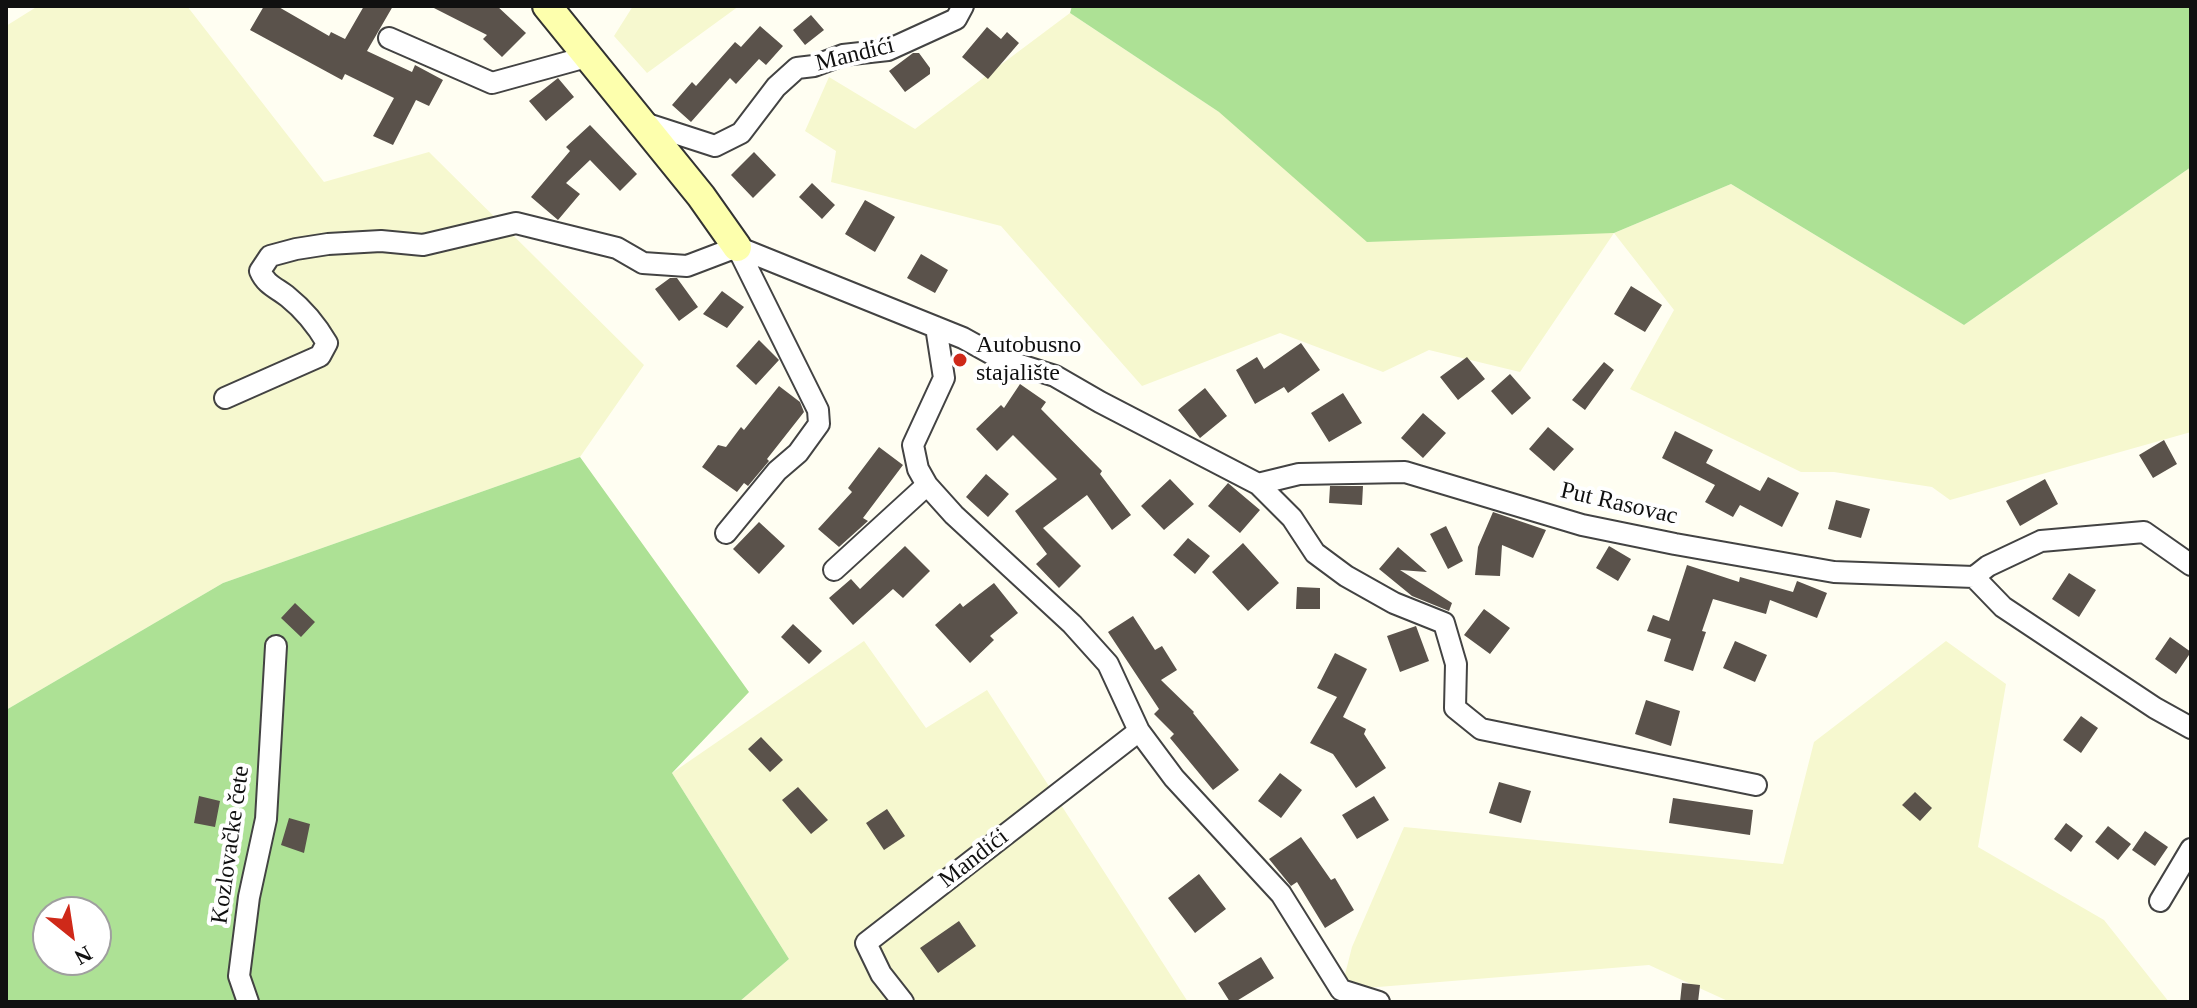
<!DOCTYPE html>
<meta charset="utf-8">
<style>
body{margin:0}
#map{position:relative;width:2197px;height:1008px;overflow:hidden;background:#fffef2;font-family:Georgia,serif}
canvas{display:block}
.frame{position:absolute;inset:0;border:8px solid #101010;pointer-events:none}
.north{position:absolute;left:32px;top:896px;width:80px;height:80px;box-sizing:border-box;background:#fff;border:2px solid #9f9f9f;border-radius:50%;rotate:150deg;font-size:22px;font-weight:700;line-height:32px;text-align:center;color:#101010}
.north::after{content:'';display:block;margin:auto;width:28px;height:36px;background:#cf2919;clip-path:polygon(50% 0,100% 100%,50% 72%,0 100%)}
</style>
<div id="map">
<canvas width="2197" height="1008"></canvas>
<div class="frame"></div>
<div class="north">N</div>
</div>
<script>
const g = document.querySelector('canvas').getContext('2d');
g.lineJoin = 'round';
function paint(path, color) { g.fillStyle = color; g.fill(path, 'evenodd'); }
function strokePath(path, color, width, dash) { g.strokeStyle = color; g.lineWidth = width; g.lineCap = dash ? 'butt' : 'round'; g.setLineDash(dash || []); g.stroke(path); }
function write(font, color, halo, rows, align = 'center') {
  g.font = font + ' Georgia,serif'; g.lineWidth = 8; g.setLineDash([]); g.textBaseline = 'middle'; g.strokeStyle = halo; g.fillStyle = color; for (const [text, x, y, turn = 0] of rows) {
    g.save(); g.translate(x, y); g.rotate((+turn || 0) * Math.PI / 180); g.textAlign = isNaN(turn) ? turn : align; if (halo) g.strokeText(text, 0, 0); g.fillText(text, 0, 0); g.restore();
  }
}
paint(new Path2D(`
 M 38,6 L 187,6 L 324,182 L 429,152 L 644,365 L 580,457 L 223,583 L 6,710 L 6,26 Z
 M 633,6 L 739,6 L 647,73 L 614,36 Z
 M 1070,13 L 1219,112 L 1614,233 L 1731,184 L 1964,325 L 2191,167 L 2191,432 L 1950,500 L 1932,487 L 1834,472 L 1801,472 L 1630,389 L 1674,310 L 1614,233 L 1520,372 L 1429,350 L 1383,372 L 1280,333 L 1142,386 L 1001,226 L 831,182 L 836,151 L 805,131 L 829,77 L 915,129 Z
 M 864,641 L 926,728 L 987,690 L 1188,1002 L 739,1002 L 789,959 L 672,773 Z
 M 1946,641 L 2006,684 L 1978,847 L 2104,920 L 2169,1002 L 1730,1002 L 1649,965 L 1341,990 L 1352,947 L 1404,827 L 1783,864 L 1814,742 Z`), '#f6f8cf');
paint(new Path2D(`
 M 1072,6 L 2191,8 L 2191,167 L 1964,325 L 1731,184 L 1614,233 L 1367,242 L 1219,112 L 1070,13 Z
 M 580,457 L 749,692 L 672,773 L 789,959 L 739,1002 L 6,1002 L 6,710 L 223,583 ZM 48,912 L 96,912 L 96,960 L 48,960 Z`), '#ade195');
paint(new Path2D(`
 M 264,6 L 277,6 L 329,36 L 331,32 L 345,39 L 364,6 L 393,6 L 367,51 L 412,72 L 415,65 L 443,80 L 429,106 L 416,100 L 393,145 L 373,136 L 394,98 L 345,74 L 342,80 L 250,30 Z
 M 430,6 L 497,6 L 526,33 L 502,57 L 483,39 L 487,35 Z
 M 811,15 L 824,30 L 805,45 L 793,30 Z
 M 760,26 L 783,46 L 766,65 L 759,59 L 736,84 L 730,78 L 691,122 L 672,105 L 692,82 L 696,86 L 735,42 L 741,47 Z
 M 987,27 L 1001,39 L 1007,32 L 1019,43 L 988,79 L 962,57 Z
 M 913,53 L 919,53 L 930,68 L 930,74 L 905,92 L 889,71 Z
 M 558,78 L 574,97 L 546,121 L 529,101 Z
 M 590,125 L 637,174 L 620,191 L 590,160 L 566,183 L 580,194 L 558,220 L 531,197 L 570,151 L 566,147 Z
 M 754,152 L 776,175 L 753,198 L 731,175 Z
 M 812,183 L 835,205 L 822,219 L 799,197 Z
 M 865,200 L 895,217 L 875,252 L 845,234 Z
 M 921,254 L 948,270 L 935,293 L 907,278 Z
 M 670,278 L 677,278 L 698,307 L 679,321 L 655,289 Z
 M 1631,286 L 1662,305 L 1645,332 L 1614,314 Z
 M 722,291 L 744,307 L 727,328 L 703,314 Z
 M 759,340 L 779,360 L 756,385 L 736,366 Z
 M 1301,343 L 1320,370 L 1288,393 L 1284,387 L 1255,404 L 1236,370 L 1257,357 L 1264,369 Z
 M 1467,357 L 1485,379 L 1458,400 L 1440,377 Z
 M 1604,362 L 1614,370 L 1585,410 L 1572,400 Z
 M 1510,374 L 1531,398 L 1512,415 L 1491,391 Z
 M 1020,384 L 1046,402 L 1041,409 L 1102,471 L 1100,474 L 1131,515 L 1112,530 L 1087,495 L 1043,528 L 1081,566 L 1059,588 L 1036,564 L 1047,554 L 1015,511 L 1057,479 L 1013,435 L 997,451 L 976,429 L 1001,405 L 1004,408 Z
 M 779,386 L 800,402 L 804,412 L 767,459 L 769,461 L 748,486 L 744,483 L 737,492 L 702,467 L 718,445 L 726,447 L 741,427 L 744,430 Z
 M 1205,388 L 1227,416 L 1200,438 L 1178,410 Z
 M 1343,393 L 1362,423 L 1329,442 L 1311,413 Z
 M 1423,413 L 1446,433 L 1423,458 L 1401,438 Z
 M 1548,427 L 1574,449 L 1554,471 L 1529,449 Z
 M 1675,431 L 1713,450 L 1706,463 L 1760,491 L 1768,477 L 1799,493 L 1782,527 L 1740,505 L 1733,517 L 1705,502 L 1715,485 L 1662,458 Z
 M 2164,440 L 2177,464 L 2153,478 L 2139,455 Z
 M 879,447 L 903,465 L 863,518 L 868,521 L 839,547 L 818,529 L 852,492 L 848,488 Z
 M 986,474 L 1009,494 L 988,517 L 966,497 Z
 M 1170,479 L 1194,504 L 1164,530 L 1141,506 Z
 M 2045,479 L 2058,504 L 2020,526 L 2006,501 Z
 M 1228,483 L 1260,510 L 1240,533 L 1208,506 Z
 M 1330,486 L 1363,486 L 1362,505 L 1329,503 Z
 M 1836,500 L 1870,509 L 1861,538 L 1828,529 Z
 M 1493,512 L 1546,530 L 1533,558 L 1502,545 L 1500,576 L 1475,575 L 1478,547 Z
 M 759,522 L 785,546 L 759,574 L 733,549 Z
 M 1446,526 L 1463,561 L 1448,569 L 1430,534 Z
 M 1188,538 L 1210,556 L 1195,574 L 1173,555 Z
 M 1243,543 L 1279,583 L 1248,611 L 1212,572 Z
 M 905,546 L 930,571 L 903,598 L 893,589 L 853,625 L 829,598 L 851,579 L 860,589 Z
 M 1609,546 L 1631,559 L 1618,581 L 1596,568 Z
 M 1398,547 L 1427,572 L 1400,570 L 1452,603 L 1449,611 L 1412,596 L 1379,569 Z
 M 1687,565 L 1739,582 L 1740,577 L 1793,592 L 1797,581 L 1827,593 L 1817,618 L 1770,600 L 1766,614 L 1713,599 L 1702,631 L 1706,632 L 1693,671 L 1664,661 L 1671,639 L 1647,631 L 1653,615 L 1669,621 Z
 M 2069,573 L 2096,590 L 2079,617 L 2052,599 Z
 M 994,583 L 1018,613 L 990,636 L 994,640 L 970,663 L 935,625 L 960,603 L 963,607 Z
 M 1297,587 L 1320,588 L 1320,609 L 1296,609 Z
 M 295,603 L 315,622 L 301,637 L 281,618 Z
 M 1484,609 L 1510,628 L 1490,654 L 1464,635 Z
 M 1133,616 L 1155,650 L 1162,646 L 1177,670 L 1161,680 L 1194,712 L 1193,713 L 1239,770 L 1213,790 L 1170,738 L 1174,734 L 1154,714 L 1159,709 L 1108,632 Z
 M 793,624 L 822,651 L 809,664 L 781,637 Z
 M 1416,626 L 1429,661 L 1400,672 L 1387,636 Z
 M 2170,637 L 2191,652 L 2176,674 L 2155,659 Z
 M 1735,641 L 1767,655 L 1755,682 L 1723,668 Z
 M 1335,653 L 1367,669 L 1343,717 L 1366,729 L 1364,734 L 1386,768 L 1356,788 L 1333,754 L 1310,743 L 1337,697 L 1317,688 Z
 M 1646,700 L 1680,711 L 1671,746 L 1635,734 Z
 M 2081,716 L 2098,728 L 2081,753 L 2063,740 Z
 M 761,737 L 783,760 L 770,772 L 748,749 Z
 M 1280,773 L 1302,790 L 1281,818 L 1258,801 Z
 M 1499,782 L 1531,791 L 1521,823 L 1489,813 Z
 M 798,787 L 828,820 L 811,834 L 782,800 Z
 M 1915,792 L 1932,808 L 1920,821 L 1902,805 Z
 M 199,796 L 220,801 L 215,827 L 194,823 Z
 M 1374,796 L 1389,820 L 1357,839 L 1342,815 Z
 M 1673,798 L 1753,810 L 1750,835 L 1669,823 Z
 M 887,809 L 905,836 L 884,850 L 866,823 Z
 M 289,818 L 310,824 L 304,853 L 281,845 Z
 M 2066,823 L 2083,836 L 2071,852 L 2054,839 Z
 M 2108,826 L 2131,844 L 2118,860 L 2095,842 Z
 M 2145,831 L 2168,847 L 2155,866 L 2132,850 Z
 M 1301,837 L 1331,880 L 1335,878 L 1354,910 L 1325,928 L 1297,882 L 1291,886 L 1269,859 Z
 M 1199,874 L 1226,909 L 1195,933 L 1168,898 Z
 M 959,921 L 976,946 L 938,973 L 920,948 Z
 M 1261,957 L 1274,978 L 1235,1002 L 1230,1002 L 1218,983 Z
 M 1682,983 L 1700,985 L 1698,1002 L 1680,1002 Z`), '#5a524b');
const street = new Path2D(`
 M 389,38 L 492,83 L 590,56
 M 641,122 L 715,146 L 741,133 L 776,87 L 797,68 L 814,66 L 843,55 L 888,50 L 956,19 L 963,6
 M 936,327 L 944,378 L 913,445 L 918,469 L 927,485 L 954,515 L 1072,624 L 1108,664 L 1139,731 L 1174,778 L 1281,894 L 1341,990 L 1379,1002
 M 225,398 L 320,356 L 327,343 C 317,326 303,309 288,297 C 277,288 266,285 260,271 L 270,256 L 296,249 L 328,244 L 381,241 L 423,245 L 516,223 L 617,248 L 643,263 L 687,266 L 737,247 L 963,338 L 1001,359 L 1055,376 L 1100,402 L 1258,484 L 1299,474 L 1405,472 L 1582,525 L 1675,544 L 1834,572 L 1974,577 L 2003,607 L 2155,708 L 2191,728
 M 1258,484 L 1292,518 L 1315,553 L 1346,576 L 1394,603 L 1444,623 L 1456,664 L 1455,708 L 1481,729 L 1756,785
 M 726,533 L 777,471 L 798,453 L 819,424 L 818,410 L 737,247
 M 834,570 L 927,485
 M 1974,577 L 1988,566 L 2041,541 L 2144,532 L 2191,565
 M 2160,901 L 2191,849
 M 248,1002 L 239,976 L 249,897 L 266,819 L 276,646
 M 903,1002 L 881,974 L 866,943 L 1139,731`);
const secondary = new Path2D(`
 M 547,6 L 701,196 L 737,247`);
strokePath(street, '#434343', 24);
strokePath(secondary, '#323232', 32);
strokePath(street, '#fff', 20);
strokePath(secondary, '#fdffad', 28);
for (const [x, y, r, color] of [
 [960,360,8,"#cf2919"]
]) { const dot = new Path2D(); dot.arc(x, y, r, 0, 2 * Math.PI); g.fillStyle = color; g.fill(dot); strokePath(dot, '#fff', 3); }
write('24px', '#101010', '#fff', [
 ["Mandići",855,55,-14],
 ["Put Rasovac",1619,504,13],
 ["Kozlovačke čete",231,845,-82],
 ["Mandići",974,859,-38]
]);
write('24px', '#101010', '#fff', [
 ["Autobusno",976,346],
 ["stajalište",976,374]
], 'left');
</script>
